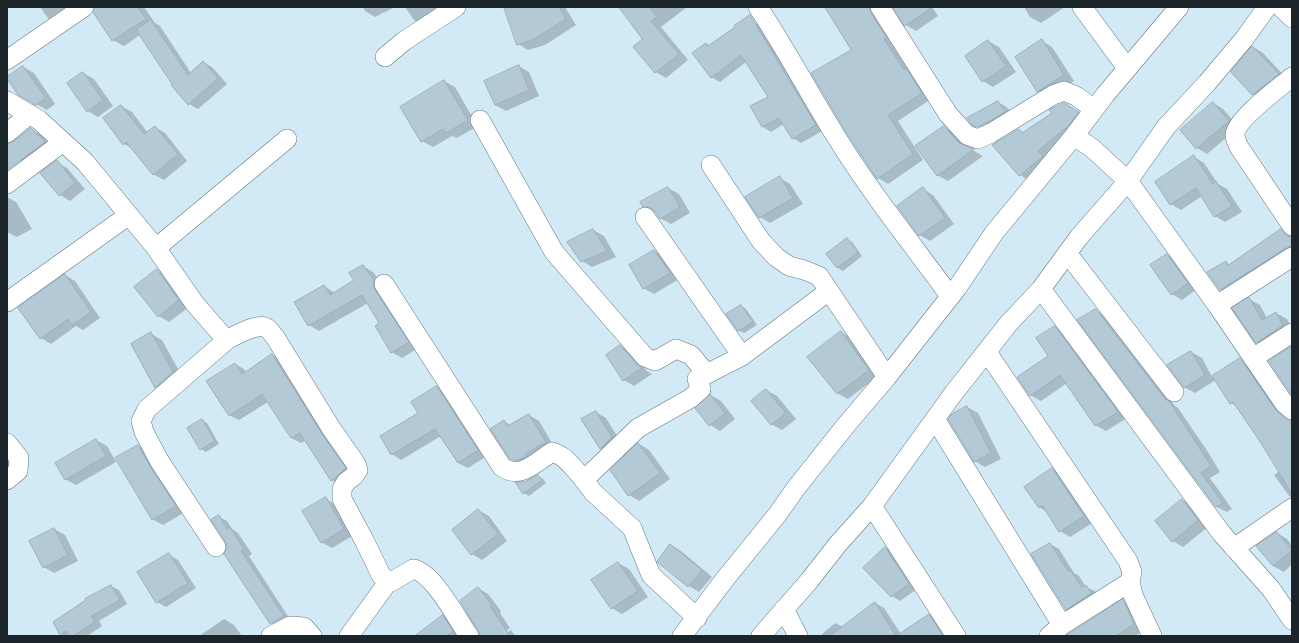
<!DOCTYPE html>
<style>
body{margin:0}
#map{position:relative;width:1299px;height:643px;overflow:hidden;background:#d2e9f6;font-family:"Noto Serif",serif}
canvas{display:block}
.frame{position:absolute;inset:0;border:8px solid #1b2428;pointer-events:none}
</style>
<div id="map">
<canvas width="1299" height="643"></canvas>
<div class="frame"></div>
</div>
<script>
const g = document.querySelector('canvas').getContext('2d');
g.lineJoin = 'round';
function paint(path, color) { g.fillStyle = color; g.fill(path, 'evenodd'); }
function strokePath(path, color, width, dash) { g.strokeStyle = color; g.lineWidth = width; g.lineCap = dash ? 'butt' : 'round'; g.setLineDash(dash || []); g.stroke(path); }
paint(new Path2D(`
 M 40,7 L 83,7 L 58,24 L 48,18 Z
 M 96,7 L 144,7 L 155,23 L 160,26 L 191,73 L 203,62 L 212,67 L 227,84 L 198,109 L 189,104 L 173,84 L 140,35 L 124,46 L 113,40 Z
 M 363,7 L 395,7 L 375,17 L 365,11 Z
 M 405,7 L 437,7 L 442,14 L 424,26 L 414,20 Z
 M 510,7 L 565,7 L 576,25 L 545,45 L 528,50 L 518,44 Z
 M 620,7 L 687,7 L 661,27 L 688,60 L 666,78 L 656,72 L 643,39 Z
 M 823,7 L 871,7 L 931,99 L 898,121 L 923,160 L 888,184 L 878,178 L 853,50 L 829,12 Z
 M 894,7 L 932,7 L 938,16 L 916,31 L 906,25 Z
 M 1024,7 L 1065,7 L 1041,23 L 1030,17 Z
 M 754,22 L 762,27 L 824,130 L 801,143 L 793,138 L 784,124 L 771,132 L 763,127 L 752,107 L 769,97 L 746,62 L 720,82 L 711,77 L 706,44 L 710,46 Z
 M 988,41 L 999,47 L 1016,72 L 993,87 L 983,81 Z
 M 1042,41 L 1052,47 L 1074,81 L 1048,97 L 1038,91 Z
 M 1253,47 L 1263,53 L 1288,80 L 1263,101 L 1253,95 L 1232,72 Z
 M 519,66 L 529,72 L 539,96 L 506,111 L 495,105 Z
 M 23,67 L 34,73 L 55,104 L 47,110 L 18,94 Z
 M 83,73 L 94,79 L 113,106 L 98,117 L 88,111 Z
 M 444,81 L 455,87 L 478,127 L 476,127 L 457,138 L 452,136 L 433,147 L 422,141 L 402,108 Z
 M 998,102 L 1008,108 L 1014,118 L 985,131 L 974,125 Z
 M 1213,103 L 1223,109 L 1239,127 L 1207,154 L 1197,148 Z
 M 1064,104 L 1088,118 L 1030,181 L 1020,175 L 994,145 L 1019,130 L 1023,133 L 1053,114 Z
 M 121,106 L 132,112 L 148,133 L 155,127 L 165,133 L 187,161 L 164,180 L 153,174 L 133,149 L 124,144 Z
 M 944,127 L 954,133 L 967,147 L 983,156 L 948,181 L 937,175 Z
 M 31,129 L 41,135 L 54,148 L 30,166 L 20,160 L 14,142 Z
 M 1194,157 L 1204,163 L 1218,184 L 1227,189 L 1242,212 L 1225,222 L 1215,216 L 1202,196 L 1181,210 L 1171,204 Z
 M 57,162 L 67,168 L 85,189 L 70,201 L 60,195 Z
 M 780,178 L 790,184 L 803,204 L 770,223 L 760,217 Z
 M 668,188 L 679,194 L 690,213 L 671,224 L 660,218 L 655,212 L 643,206 Z
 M 923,189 L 933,195 L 954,224 L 930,241 L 920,235 Z
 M 7,197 L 16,202 L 32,229 L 17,237 L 7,232 Z
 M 593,230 L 604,236 L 616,257 L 592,267 L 582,261 Z
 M 1281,230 L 1292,237 L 1292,256 L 1231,295 L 1221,289 L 1226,262 L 1230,265 Z
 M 847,240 L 852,242 L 862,256 L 843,271 L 838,268 L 828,254 Z
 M 654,251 L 665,257 L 679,279 L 654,294 L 643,288 Z
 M 1167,255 L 1177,261 L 1197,289 L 1182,300 L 1172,294 Z
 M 363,266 L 373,272 L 384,287 L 418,348 L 402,358 L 392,352 L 381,323 L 368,303 L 319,331 L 309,325 L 295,302 L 324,286 L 335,293 L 355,280 Z
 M 157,270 L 167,276 L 189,307 L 169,322 L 159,316 Z
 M 65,275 L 75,281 L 100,318 L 83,330 L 76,326 L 51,344 L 41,338 Z
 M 1249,299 L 1260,305 L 1267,318 L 1276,313 L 1287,319 L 1292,329 L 1267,348 L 1257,342 Z
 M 741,306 L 746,309 L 757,325 L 744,333 L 738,330 Z
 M 1096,311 L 1106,316 L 1175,406 L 1178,408 L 1208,452 L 1220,472 L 1210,478 L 1232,509 L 1227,512 L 1217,507 L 1079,320 Z
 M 1055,327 L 1065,333 L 1127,418 L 1106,431 L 1095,425 L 1067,383 L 1041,401 L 1030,395 L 1049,356 Z
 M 841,332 L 851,338 L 878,376 L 848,399 L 837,393 Z
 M 151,334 L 162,340 L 183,378 L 166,393 L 156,387 Z
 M 620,346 L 631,352 L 647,371 L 652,374 L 634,386 L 624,380 Z
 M 1191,352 L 1202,358 L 1212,377 L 1240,359 L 1250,365 L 1287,418 L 1292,422 L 1292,498 L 1290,497 L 1274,475 L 1281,470 L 1277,468 L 1237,406 L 1231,403 L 1216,380 L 1195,393 L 1184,387 Z
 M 272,355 L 282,360 L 354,474 L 341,486 L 332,480 L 306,440 L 301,443 L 291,438 L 268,402 L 239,420 L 229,415 L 235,364 L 244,369 L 246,372 Z
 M 437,387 L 446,393 L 487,456 L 468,468 L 458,463 L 441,436 L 401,460 L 392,454 L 381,436 L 419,413 Z
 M 766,390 L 777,396 L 796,419 L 782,430 L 771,424 Z
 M 710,395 L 721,401 L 735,419 L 720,431 L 710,425 Z
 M 967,407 L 978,413 L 1001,459 L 985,467 L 975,461 Z
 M 596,412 L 606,418 L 622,444 L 611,455 L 601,449 L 583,420 Z
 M 529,415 L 539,421 L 555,448 L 524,465 L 510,458 L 504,421 L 510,425 Z
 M 202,420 L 207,423 L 219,444 L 206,452 L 201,449 Z
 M 96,440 L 107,446 L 116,462 L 76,485 L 65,479 Z
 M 639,444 L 649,450 L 670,479 L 639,501 L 629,495 Z
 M 138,446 L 149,452 L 185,512 L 163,525 L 152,519 Z
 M 7,453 L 18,468 L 7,482 Z
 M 1052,469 L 1062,475 L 1094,522 L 1070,537 L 1060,531 L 1047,512 L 1039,507 Z
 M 538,476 L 543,479 L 546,483 L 529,496 L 524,493 L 526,482 Z
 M 326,499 L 336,505 L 354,535 L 332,548 L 321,542 Z
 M 1182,500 L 1193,506 L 1208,527 L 1183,547 L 1173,541 Z
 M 478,510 L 489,516 L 507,541 L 482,560 L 472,554 Z
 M 219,517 L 227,521 L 232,529 L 238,533 L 252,554 L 249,556 L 291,621 L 279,628 L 271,623 Z
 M 54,529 L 65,535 L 78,561 L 54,573 L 44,567 Z
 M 1277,533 L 1287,539 L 1292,545 L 1292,564 L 1284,572 L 1273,566 Z
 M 1050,544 L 1059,549 L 1074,573 L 1079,576 L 1086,587 L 1095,591 L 1100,599 L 1075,614 L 1066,609 Z
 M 671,545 L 681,551 L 712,577 L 699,592 L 689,586 L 659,561 Z
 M 886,548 L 894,553 L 917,589 L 900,601 L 892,596 Z
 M 169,555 L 178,560 L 196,588 L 166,607 L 157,602 Z
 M 618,563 L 629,569 L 648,597 L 622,614 L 612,608 Z
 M 111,586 L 119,590 L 127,604 L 99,621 L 102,626 L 87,636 L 64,636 L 61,634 Z
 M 478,588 L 488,594 L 501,611 L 500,613 L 510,628 L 498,636 L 481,636 Z
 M 1123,601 L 1133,607 L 1144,630 L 1135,636 L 1069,636 Z
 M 875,603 L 884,608 L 901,634 L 929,615 L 938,620 L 948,636 L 820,636 L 835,623 L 843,627 Z
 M 443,616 L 448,619 L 457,634 L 455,636 L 424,636 Z
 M 224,619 L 234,625 L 242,636 L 199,636 Z
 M 511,630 L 515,636 L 501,636 Z`), '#0003');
const building = new Path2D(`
 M 95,7 L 138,7 L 146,19 L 112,41 L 93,12 Z
 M 504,7 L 559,7 L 566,19 L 534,39 L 517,45 Z
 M 619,7 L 650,7 L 657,17 L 651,21 L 679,54 L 655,73 L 633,47 L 642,39 Z
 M 825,7 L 869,7 L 871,13 L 887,38 L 884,39 L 904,70 L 906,68 L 922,93 L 888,115 L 913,154 L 877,179 L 846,132 L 811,73 L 851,50 Z
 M 893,7 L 933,7 L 905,26 Z
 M 750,15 L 816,125 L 792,139 L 779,118 L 762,127 L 750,106 L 768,97 L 741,55 L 711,78 L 692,53 L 706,43 L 708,46 L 735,27 L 734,26 Z
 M 151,20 L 188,75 L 203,61 L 218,78 L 188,105 L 171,85 L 172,84 L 136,30 Z
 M 1042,39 L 1064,75 L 1037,92 L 1015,57 Z
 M 988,40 L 1006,66 L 982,82 L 965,56 Z
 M 1252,46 L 1279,74 L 1252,95 L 1231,72 Z
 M 519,65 L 529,90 L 495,105 L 484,81 Z
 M 23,66 L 46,98 L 36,105 L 18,95 L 7,79 L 7,77 Z
 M 83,72 L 103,100 L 87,112 L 67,83 Z
 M 444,80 L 469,122 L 465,122 L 446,133 L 443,129 L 421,142 L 400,107 Z
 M 998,101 L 1005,112 L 986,123 L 978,127 L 973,126 L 967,118 Z
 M 1213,102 L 1229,121 L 1196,149 L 1180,130 Z
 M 1064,103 L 1079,112 L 1068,126 L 1038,151 L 1043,156 L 1019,176 L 992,145 L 1019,129 L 1022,133 L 1052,113 L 1049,110 Z
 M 121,105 L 144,134 L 155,126 L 178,154 L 153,175 L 126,142 L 123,145 L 103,118 Z
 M 944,126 L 959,143 L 974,149 L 937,176 L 915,146 Z
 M 31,128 L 45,142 L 7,170 L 7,144 L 14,141 Z
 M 1194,155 L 1213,184 L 1216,181 L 1232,206 L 1214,217 L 1196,188 L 1170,205 L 1155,182 Z
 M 57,160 L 75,183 L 59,196 L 40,173 Z
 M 780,176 L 793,198 L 759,218 L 745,197 Z
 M 668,187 L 680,207 L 660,219 L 654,210 L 649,207 L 643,207 L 640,202 Z
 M 923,187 L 945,218 L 919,236 L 897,206 Z
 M 593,229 L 607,251 L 581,262 L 567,242 Z
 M 1281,229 L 1287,236 L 1292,237 L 1292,246 L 1286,248 L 1220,290 L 1207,272 L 1226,261 L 1228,265 Z
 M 847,238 L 858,252 L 837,268 L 826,254 Z
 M 654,250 L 670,273 L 643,289 L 629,265 Z
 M 1167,254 L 1188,283 L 1171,295 L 1150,265 Z
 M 363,265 L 374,280 L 373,285 L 375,290 L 409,342 L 391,353 L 375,326 L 379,323 L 362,295 L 308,326 L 294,302 L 324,285 L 330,295 L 354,280 L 349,273 Z
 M 157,269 L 179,300 L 158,317 L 134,287 Z
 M 65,274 L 91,312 L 72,325 L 68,319 L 40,339 L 18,308 Z
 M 1249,297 L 1262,320 L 1276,312 L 1283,325 L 1256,343 L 1232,308 Z
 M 741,305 L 753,322 L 738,331 L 726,314 Z
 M 1096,309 L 1165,399 L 1169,401 L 1211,466 L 1201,473 L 1223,503 L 1216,507 L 1077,320 Z
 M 1055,326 L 1118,412 L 1095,426 L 1060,375 L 1030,396 L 1017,377 L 1048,356 L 1036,338 Z
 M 841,331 L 869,370 L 837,394 L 807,357 Z
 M 151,332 L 173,372 L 155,388 L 131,344 Z
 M 620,345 L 637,364 L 642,368 L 623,381 L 606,355 Z
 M 1292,346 L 1292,395 L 1269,361 Z
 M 1191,351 L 1205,375 L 1184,388 L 1167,365 Z
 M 272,354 L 322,434 L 346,468 L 331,481 L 300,433 L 291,438 L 262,394 L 229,416 L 206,381 L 235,363 L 242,374 Z
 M 1240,358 L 1275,409 L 1285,418 L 1292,421 L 1292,494 L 1261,443 L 1233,402 L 1230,404 L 1212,376 Z
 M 437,386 L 478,450 L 458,463 L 435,429 L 391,455 L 380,436 L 418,413 L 411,402 Z
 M 766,389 L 786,413 L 771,425 L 751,401 Z
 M 710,394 L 725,413 L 709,426 L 695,408 Z
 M 967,406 L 991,453 L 974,462 L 948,419 L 952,414 Z
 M 596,411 L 612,437 L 600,449 L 581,419 Z
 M 529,414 L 546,442 L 525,454 L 526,456 L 523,458 L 519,460 L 512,460 L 510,459 L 490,429 L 504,420 L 507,426 Z
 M 202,419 L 215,441 L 200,450 L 187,428 Z
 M 96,439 L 106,456 L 65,480 L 55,463 Z
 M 638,443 L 660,473 L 628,496 L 610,470 Z
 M 138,445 L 151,468 L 176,506 L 152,520 L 115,458 Z
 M 1052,468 L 1084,516 L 1059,532 L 1042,505 L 1039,508 L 1024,487 Z
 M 538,475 L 542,480 L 523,494 L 515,482 L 526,481 Z
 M 326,497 L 344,529 L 321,543 L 302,511 Z
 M 1182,499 L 1198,520 L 1172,542 L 1155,521 Z
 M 478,509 L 498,534 L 471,555 L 452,530 Z
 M 219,515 L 227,529 L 230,527 L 244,549 L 241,551 L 284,616 L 270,624 L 224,554 L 227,547 L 225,541 L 211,520 Z
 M 54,528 L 68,555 L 43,568 L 29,541 Z
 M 1277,532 L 1292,550 L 1273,566 L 1256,546 Z
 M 1050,543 L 1068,571 L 1070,570 L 1082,587 L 1086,585 L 1091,593 L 1066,610 L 1031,554 Z
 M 670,544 L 702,570 L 688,587 L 657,562 Z
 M 885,547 L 909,584 L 891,597 L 863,568 Z
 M 169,553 L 188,583 L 156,603 L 137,572 Z
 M 618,562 L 638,591 L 611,609 L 591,580 Z
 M 111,585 L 120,600 L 91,616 L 95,622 L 73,636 L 69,636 L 66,631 L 60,635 L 53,622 L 86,600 L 85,599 Z
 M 478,587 L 492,605 L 490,606 L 510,636 L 480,636 L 478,630 L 460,601 Z
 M 1123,599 L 1134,624 L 1116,636 L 1066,636 Z
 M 875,602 L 896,636 L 929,614 L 943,636 L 830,636 Z
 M 443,615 L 453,631 L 447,636 L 415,636 Z`);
paint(building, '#b3c9d5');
strokePath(building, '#9bb0bc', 1);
const street = new Path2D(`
 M 758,7 C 786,49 810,95 837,138 C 871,193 912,244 950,296
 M 880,7 L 948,114 L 967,135 L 978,139 L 991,133 L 1053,95 L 1064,91 L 1076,96 L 1094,109
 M 1082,7 L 1127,68
 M 1281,7 L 1292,18
 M 385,57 L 404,41 L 456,7
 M 7,60 L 84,7
 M 1292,77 C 1279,88 1235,120 1235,135 C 1235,139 1238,144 1239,147 L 1292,226
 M 7,101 L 39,120 L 85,162 L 156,248 L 195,304 L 222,335 L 228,339 C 237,335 259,322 267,328 C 270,330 272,334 275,337 L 331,428 L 356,464 L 358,470 L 354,476 L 346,482 L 342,489 L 342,499 L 365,542 L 381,575 L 388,582 L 391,582 L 413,569 C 433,572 457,619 469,636
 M 480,120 L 554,252 L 645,357 L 655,361 L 676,349 L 691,355 L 706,373 L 697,379 L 701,389 L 691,398 L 638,428 L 588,476 L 580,475 L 593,492 L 632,528 L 651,575 L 697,618
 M 7,133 L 30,114
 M 1074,136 L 1092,148 L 1128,181 L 1217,305 L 1284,403 L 1292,410
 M 711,165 L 761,241 L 776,257 L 789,266 L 804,270 L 819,276 L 887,377
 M 7,184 L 63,142
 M 645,217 L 742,356
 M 156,248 L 287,139
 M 1067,253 L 1174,392
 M 384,284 L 502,467 C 520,480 536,462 552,452 C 564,455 571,465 580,475
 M 1041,289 L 1222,534 L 1271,589 L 1292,620
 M 7,302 L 129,215
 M 1217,305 L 1292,257
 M 987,352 L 1128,561 L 1132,572 L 1130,582 L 1133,595 L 1152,636
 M 1253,358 L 1292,333
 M 697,379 L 742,356 L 829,291
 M 935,419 L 1062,625
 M 7,443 L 19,458 L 18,471 L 7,480
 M 872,506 L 956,636
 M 216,547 L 160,462 L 144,432 L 141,421 L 147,409 L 228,339
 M 1234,548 L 1292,508
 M 784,609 L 798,636
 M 271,636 L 290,626 L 304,627 L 312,636
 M 349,636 L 388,582
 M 682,636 L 725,579 L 777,515 L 796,488 L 847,424 L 887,377 L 957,288 L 994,233 L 1074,136 L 1105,95 L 1179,7
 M 761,636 L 809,581 L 838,544 L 872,506 L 953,394 L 1009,323 L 1041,289 L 1079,237 L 1128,181 L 1166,127 L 1207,83 L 1244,39 L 1267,7
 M 1049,636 L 1062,625 L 1130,582`);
strokePath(street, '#627681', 20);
strokePath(street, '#fff', 19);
</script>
